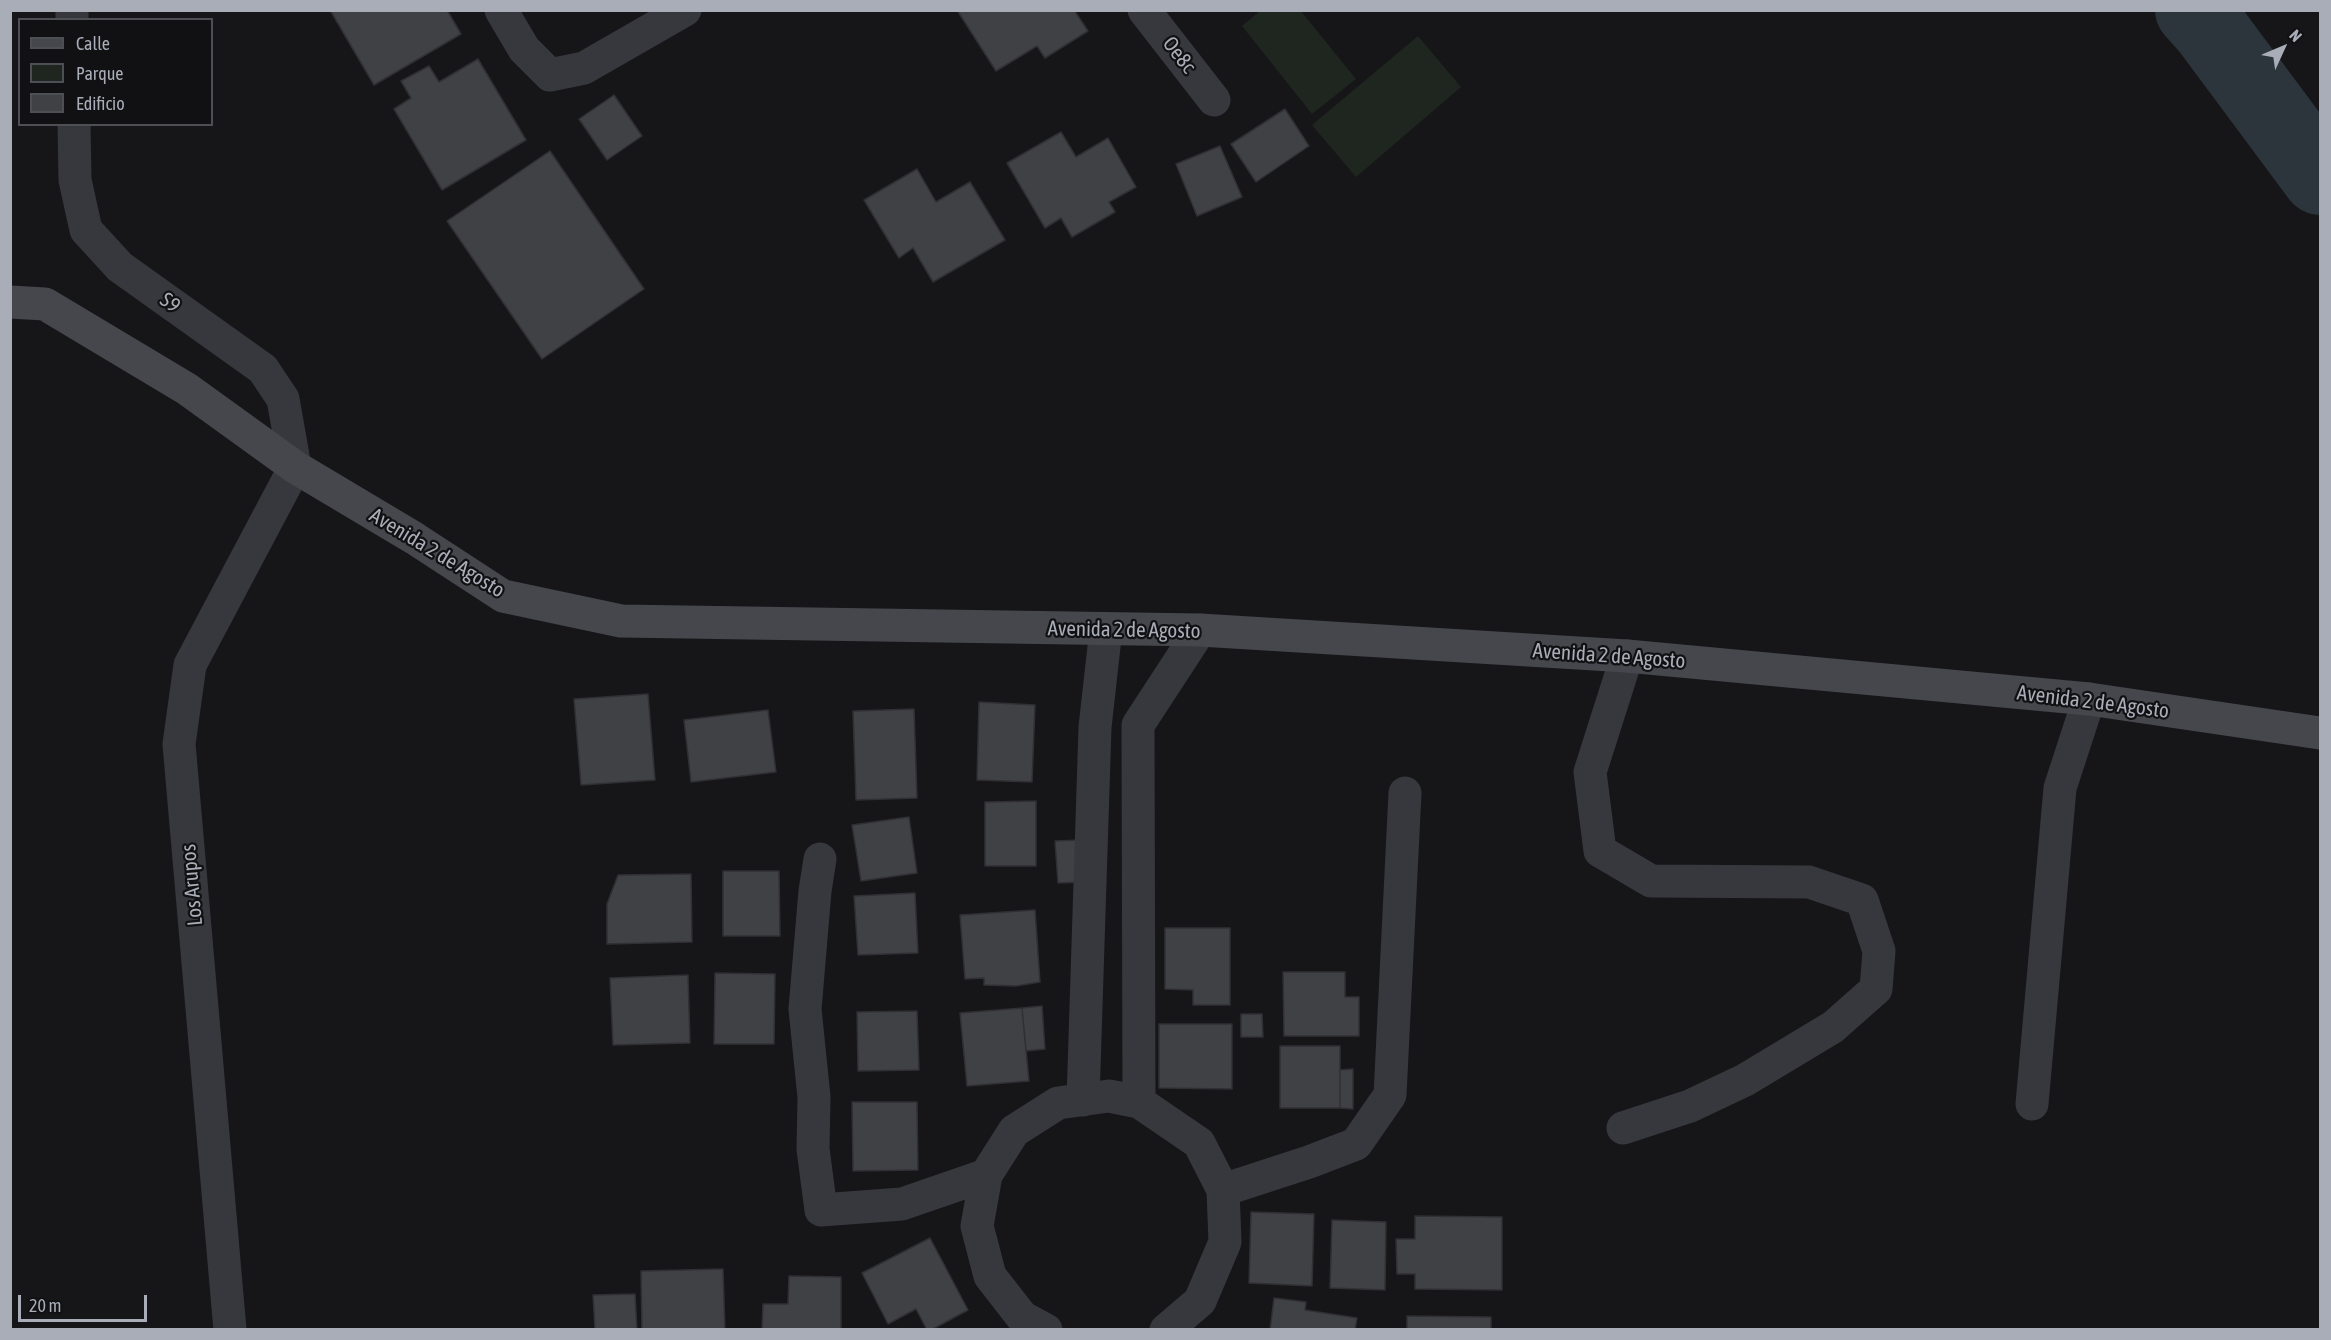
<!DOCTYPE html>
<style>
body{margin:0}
#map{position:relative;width:2331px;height:1340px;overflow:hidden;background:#161618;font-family:"Asap Condensed",sans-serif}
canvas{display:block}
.frame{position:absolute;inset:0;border:12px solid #a8adb8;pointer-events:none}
.legend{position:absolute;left:18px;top:18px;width:195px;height:108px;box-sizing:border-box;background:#111113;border:2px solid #4d4f55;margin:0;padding:8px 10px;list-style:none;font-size:18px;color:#a8adb8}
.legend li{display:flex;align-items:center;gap:12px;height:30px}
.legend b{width:30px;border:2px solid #4d4f55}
.north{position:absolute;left:2253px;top:18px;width:60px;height:60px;-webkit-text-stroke:4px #111113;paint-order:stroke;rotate:46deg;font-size:16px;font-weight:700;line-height:24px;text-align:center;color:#a8adb8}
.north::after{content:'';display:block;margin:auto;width:21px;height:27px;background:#a8adb8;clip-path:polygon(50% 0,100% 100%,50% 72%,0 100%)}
.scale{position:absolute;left:18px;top:1295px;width:129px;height:27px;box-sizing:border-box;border:3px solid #a8adb8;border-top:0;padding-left:8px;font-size:18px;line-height:21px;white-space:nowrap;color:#a8adb8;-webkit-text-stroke:4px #111113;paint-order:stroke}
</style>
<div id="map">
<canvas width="2331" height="1340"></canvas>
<div class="frame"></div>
<ul class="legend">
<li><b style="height:8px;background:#45474d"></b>Calle</li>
<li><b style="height:16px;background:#1e261f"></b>Parque</li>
<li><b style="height:16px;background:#404145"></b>Edificio</li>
</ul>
<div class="north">N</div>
<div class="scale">20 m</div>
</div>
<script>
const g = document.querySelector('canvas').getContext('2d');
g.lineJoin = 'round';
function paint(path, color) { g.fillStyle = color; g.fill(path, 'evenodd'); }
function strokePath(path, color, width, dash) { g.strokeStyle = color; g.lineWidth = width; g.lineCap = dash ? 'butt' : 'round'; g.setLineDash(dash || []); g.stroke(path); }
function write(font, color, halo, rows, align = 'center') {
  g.font = font + ' "Asap Condensed",sans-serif'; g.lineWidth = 4.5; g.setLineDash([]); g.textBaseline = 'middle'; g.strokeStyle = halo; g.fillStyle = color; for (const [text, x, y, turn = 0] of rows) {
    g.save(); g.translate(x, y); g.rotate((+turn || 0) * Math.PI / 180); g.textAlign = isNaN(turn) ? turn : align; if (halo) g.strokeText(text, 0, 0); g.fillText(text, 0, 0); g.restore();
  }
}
paint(new Path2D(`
 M 1261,10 L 1301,11 L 1356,79 L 1312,114 L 1242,26 Z
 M 1418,36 L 1461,87 L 1356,177 L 1312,125 Z`), '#1e261f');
strokePath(new Path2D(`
 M 2193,10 L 2210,29 L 2320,177`), '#2c353c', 76);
const building = new Path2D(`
 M 330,10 L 447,10 L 461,34 L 374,85 Z
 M 957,10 L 1074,10 L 1088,31 L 1045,58 L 1037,46 L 996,71 Z
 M 478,59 L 526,140 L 442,190 L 394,109 L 411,98 L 401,81 L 429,66 L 439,82 Z
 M 614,95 L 642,136 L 607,160 L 579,119 Z
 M 1285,109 L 1309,146 L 1256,182 L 1231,144 Z
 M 1061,132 L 1076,157 L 1108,138 L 1136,187 L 1109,202 L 1115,212 L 1072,237 L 1061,218 L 1045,228 L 1007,163 Z
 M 1220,146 L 1242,197 L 1197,216 L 1176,164 Z
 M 550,151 L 644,289 L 542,359 L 447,221 Z
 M 917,169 L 936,202 L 970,182 L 1005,240 L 933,282 L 913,248 L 899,258 L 864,200 Z
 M 648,694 L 655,780 L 581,785 L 574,699 Z
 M 979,702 L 1035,705 L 1032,782 L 977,780 Z
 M 914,709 L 917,798 L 856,800 L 853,711 Z
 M 768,710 L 776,772 L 691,782 L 684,720 Z
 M 1036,801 L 1036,866 L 985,866 L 985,802 Z
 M 909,817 L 917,873 L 861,881 L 852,825 Z
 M 1081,840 L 1084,882 L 1058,883 L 1055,841 Z
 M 723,871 L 779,871 L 780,936 L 723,936 Z
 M 691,874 L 692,942 L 607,944 L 607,904 L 618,875 Z
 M 915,893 L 918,953 L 858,955 L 854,896 Z
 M 1035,910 L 1040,982 L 1016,986 L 984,985 L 984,978 L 965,979 L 960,915 Z
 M 1165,928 L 1230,928 L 1230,1005 L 1193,1005 L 1193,990 L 1165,989 Z
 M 1283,972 L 1345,972 L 1345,997 L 1359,997 L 1359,1036 L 1284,1036 Z
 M 715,973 L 775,974 L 774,1044 L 714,1044 Z
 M 688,975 L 690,1043 L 613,1045 L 610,978 Z
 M 1042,1006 L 1045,1049 L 1026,1051 L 1022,1008 Z
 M 1022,1008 L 1029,1081 L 967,1086 L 960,1013 Z
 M 917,1011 L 919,1070 L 858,1071 L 857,1012 Z
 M 1241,1014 L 1262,1014 L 1263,1037 L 1241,1037 Z
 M 1159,1024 L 1232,1024 L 1232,1089 L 1159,1088 Z
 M 1280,1046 L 1340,1046 L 1340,1108 L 1280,1108 Z
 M 1353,1069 L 1353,1109 L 1340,1108 L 1340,1070 Z
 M 852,1102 L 917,1102 L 918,1170 L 853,1171 Z
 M 1251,1212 L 1314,1214 L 1312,1286 L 1249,1283 Z
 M 1415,1216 L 1502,1217 L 1502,1290 L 1415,1289 L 1415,1274 L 1397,1274 L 1396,1239 L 1415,1239 Z
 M 1332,1220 L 1386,1222 L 1385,1290 L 1330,1288 Z
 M 930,1238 L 968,1310 L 931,1330 L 927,1330 L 916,1309 L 888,1324 L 862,1273 Z
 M 723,1269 L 725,1330 L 642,1330 L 641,1271 Z
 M 789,1276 L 841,1277 L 841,1330 L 762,1330 L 763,1304 L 788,1304 Z
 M 635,1294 L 637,1330 L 595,1330 L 593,1295 Z
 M 1274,1298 L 1306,1302 L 1305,1310 L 1357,1318 L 1355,1330 L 1270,1330 Z
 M 1407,1316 L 1491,1317 L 1491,1330 L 1407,1330 Z`);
paint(building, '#404145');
strokePath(building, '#303034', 1.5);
strokePath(new Path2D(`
 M 72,10 L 72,20
 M 501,10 L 524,49 L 550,75 L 584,68 L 685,10
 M 1144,10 L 1214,100
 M 74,124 L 75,180 L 86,230 L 120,267 L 263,369 L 283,399 L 295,467 L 190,665 L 179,744 L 230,1330
 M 820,859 L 815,891 L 805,1009 L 814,1097 L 813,1149 L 821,1210 L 902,1204 L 986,1175
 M 1083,1100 L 1095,727 L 1106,629
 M 1139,1102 L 1138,725 L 1200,630
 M 2032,1104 L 2060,788 L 2089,699
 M 1623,1128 L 1690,1106 L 1745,1080 L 1833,1027 L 1876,989 L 1879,951 L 1862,900 L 1809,882 L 1651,881 L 1600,851 L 1590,772 L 1627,656
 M 1223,1190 L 1309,1162 L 1356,1144 L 1390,1095 L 1405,793
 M 1046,1330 L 1022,1317 L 990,1276 L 977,1226 L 986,1175 L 1014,1131 L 1058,1103 L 1109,1096 L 1139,1102 L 1199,1143 L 1223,1190 L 1225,1242 L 1200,1301 L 1166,1330`), '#37383d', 33);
strokePath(new Path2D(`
 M 10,302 L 45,304 L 187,389 L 295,467 L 414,538 L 503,596 L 621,621 L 1200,630 L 1627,656 L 2089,699 L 2320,733`), '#45474d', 33);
write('21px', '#a8adb8', '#111113', [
 ["Oe8c",1179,55,52],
 ["S9",170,303,36],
 ["Avenida 2 de Agosto",437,553,31],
 ["Avenida 2 de Agosto",1124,630,1],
 ["Avenida 2 de Agosto",1609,656,4],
 ["Avenida 2 de Agosto",2093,702,7],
 ["Los Arupos",192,885,-95]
]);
</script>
